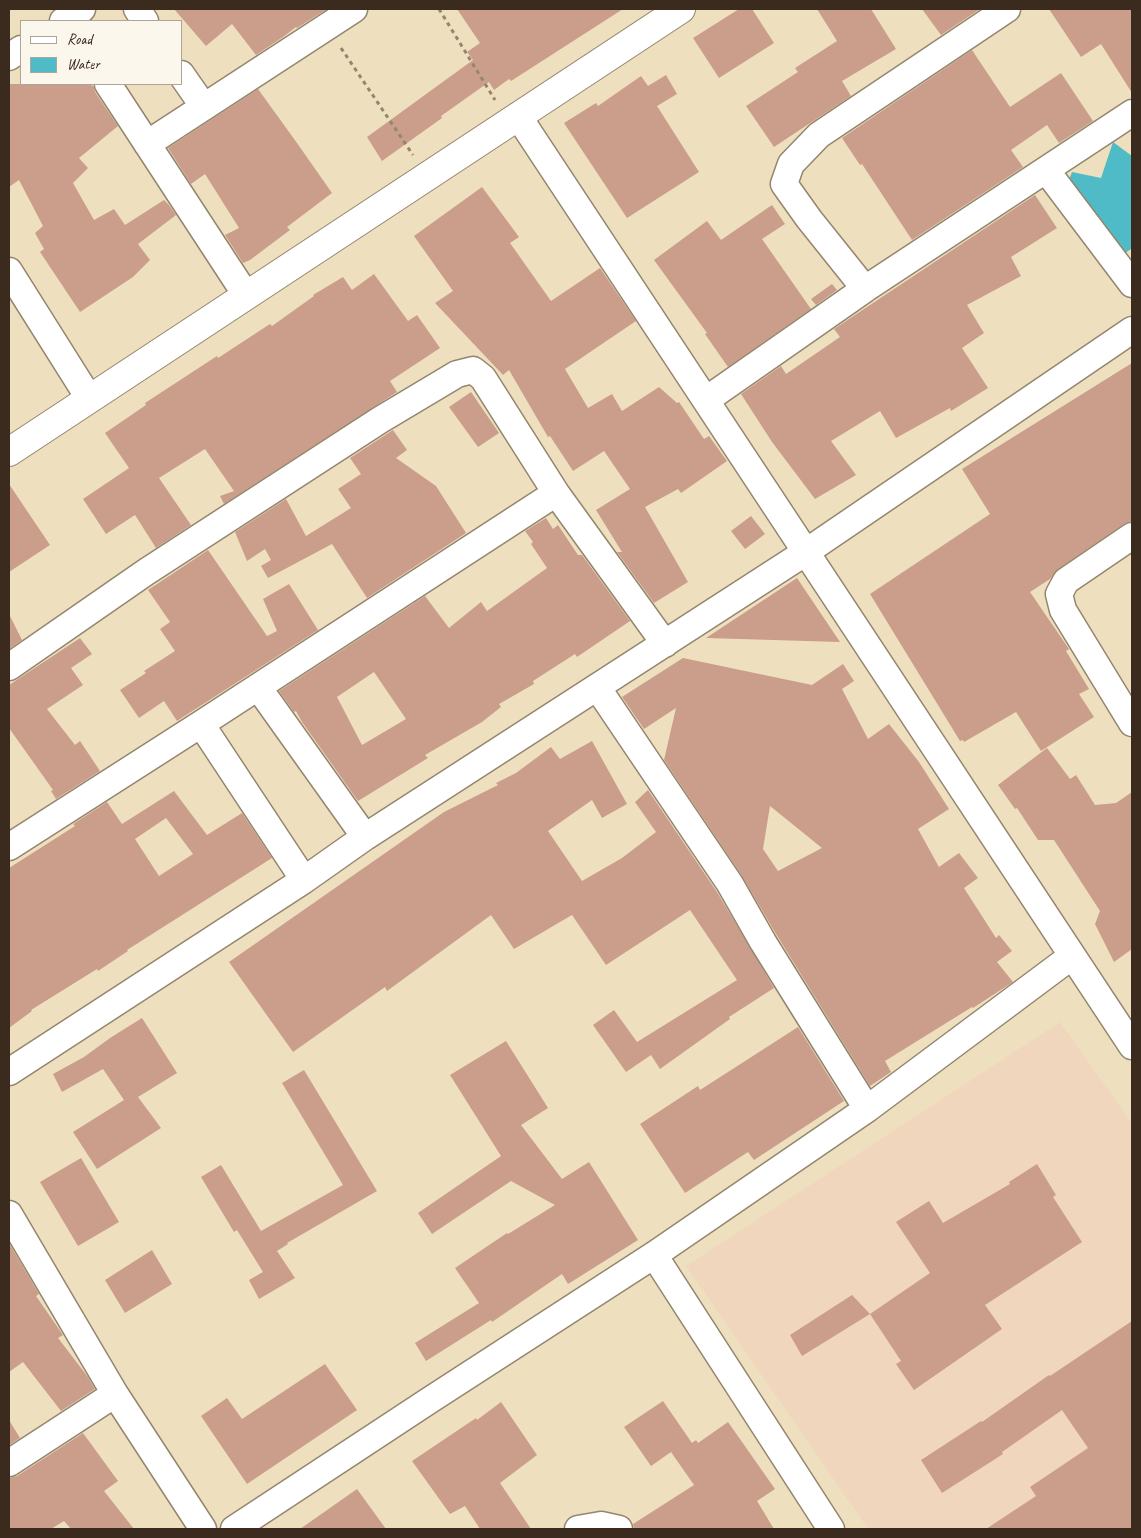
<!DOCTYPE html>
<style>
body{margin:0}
#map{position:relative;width:1141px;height:1538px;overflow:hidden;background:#eee0bf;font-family:Caveat,sans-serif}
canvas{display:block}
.frame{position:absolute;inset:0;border:10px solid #3b2a1e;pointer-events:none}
.legend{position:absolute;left:20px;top:20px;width:162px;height:65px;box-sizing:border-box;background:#fbf7ec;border:1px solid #aea59a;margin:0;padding:6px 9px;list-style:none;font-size:15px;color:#3b2a1e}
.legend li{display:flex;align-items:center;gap:10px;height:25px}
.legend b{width:25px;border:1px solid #aea59a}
</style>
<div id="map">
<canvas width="1141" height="1538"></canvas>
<div class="frame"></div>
<ul class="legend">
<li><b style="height:6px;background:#fff"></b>Road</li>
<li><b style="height:14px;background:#4ebbc7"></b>Water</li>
</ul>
</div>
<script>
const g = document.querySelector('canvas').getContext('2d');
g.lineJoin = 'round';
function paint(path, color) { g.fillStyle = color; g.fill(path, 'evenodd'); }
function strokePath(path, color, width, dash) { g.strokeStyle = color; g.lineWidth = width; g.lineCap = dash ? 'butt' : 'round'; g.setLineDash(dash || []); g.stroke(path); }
paint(new Path2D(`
 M 1060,1022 L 1132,1123 L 1132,1529 L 868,1529 L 686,1266 Z`), '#f0d6bc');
paint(new Path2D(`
 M 1113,142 L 1132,156 L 1131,178 L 1132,182 L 1132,246 L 1131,249 L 1124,254 L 1067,185 L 1072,172 L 1101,178 Z`), '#4ebbc7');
paint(new Path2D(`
 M 174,9 L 327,9 L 297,28 L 296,27 L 283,37 L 256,55 L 232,24 L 206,46 Z
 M 457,9 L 623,9 L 511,81 L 509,79 L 494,90 L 489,82 L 441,116 L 442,118 L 382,161 L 367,137 L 473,60 L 467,52 L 480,43 Z
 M 739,9 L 752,9 L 774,43 L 719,78 L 693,38 Z
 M 817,9 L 871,9 L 896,49 L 842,81 L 851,96 L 774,147 L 746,106 L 798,72 L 795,68 L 837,41 Z
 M 922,9 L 980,9 L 941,35 Z
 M 1049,9 L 1132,9 L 1132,93 L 1101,44 L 1081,57 Z
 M 972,50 L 1010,107 L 1061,73 L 1093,121 L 1059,143 L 1047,125 L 1011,150 L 1023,167 L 912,240 L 862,164 L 860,165 L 842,138 Z
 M 666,75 L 677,94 L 657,106 L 699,172 L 627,218 L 564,123 L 596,103 L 598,106 L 641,76 L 648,86 Z
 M 9,84 L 90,84 L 94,87 L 95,92 L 118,126 L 79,158 L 88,168 L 73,183 L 94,220 L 114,209 L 125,225 L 164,200 L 169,205 L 176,215 L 138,244 L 150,260 L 133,277 L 80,312 L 40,252 L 44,249 L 35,233 L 43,226 L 19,180 L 9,187 Z
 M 258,89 L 297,143 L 332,193 L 287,227 L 290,230 L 250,260 L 243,263 L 225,235 L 239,228 L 205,174 L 191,184 L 168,148 Z
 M 482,187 L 519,237 L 510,243 L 551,301 L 600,268 L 636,321 L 565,369 L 588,408 L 612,394 L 622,411 L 659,387 L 677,403 L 679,402 L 704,439 L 709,436 L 727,461 L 681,493 L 678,489 L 645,507 L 688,582 L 654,603 L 617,552 L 622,552 L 596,510 L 630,489 L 604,451 L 573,471 L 550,436 L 548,437 L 509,370 L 503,375 L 435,303 L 453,291 L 414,236 Z
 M 1035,195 L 1057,228 L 1011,257 L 1021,276 L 967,305 L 984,333 L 962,348 L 988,388 L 951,411 L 950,408 L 896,438 L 880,411 L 831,441 L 856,475 L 815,499 L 772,442 L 741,394 L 781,366 L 786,374 L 840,337 L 834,329 Z
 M 772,205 L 785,224 L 762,239 L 811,309 L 728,367 L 705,334 L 707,333 L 654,260 L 707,221 L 721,240 Z
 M 374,274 L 408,321 L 417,315 L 440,348 L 390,381 L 397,392 L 224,504 L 220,496 L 234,491 L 205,449 L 159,478 L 191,525 L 156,548 L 135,515 L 106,534 L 83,499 L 129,468 L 105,433 L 146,405 L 145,403 L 217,356 L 218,358 L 270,324 L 272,326 L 314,296 L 313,295 L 343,277 L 352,290 Z
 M 832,284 L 837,290 L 816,305 L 811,299 Z
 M 1132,363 L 1132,521 L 1124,524 L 1058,569 L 1050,579 L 1030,592 L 1069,649 L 1066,651 L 1089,689 L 1079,694 L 1094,717 L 1041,751 L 1016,712 L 964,742 L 963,740 L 960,741 L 870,594 L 990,514 L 962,469 Z
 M 471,392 L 499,433 L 478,447 L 449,407 Z
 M 393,430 L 407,450 L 396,458 L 436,486 L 466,533 L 367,598 L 332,544 L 268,578 L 261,566 L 271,560 L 265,549 L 247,561 L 235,532 L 286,499 L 306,536 L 351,508 L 338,489 L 361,474 L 350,458 Z
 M 9,484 L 50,545 L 9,572 Z
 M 751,516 L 765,534 L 745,549 L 731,531 Z
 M 546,518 L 553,529 L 558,525 L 578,555 L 582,555 L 630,621 L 577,657 L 575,654 L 533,681 L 534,684 L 499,704 L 501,707 L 482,722 L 425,755 L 428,758 L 358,801 L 302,722 L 296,711 L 294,712 L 279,691 L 425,596 L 449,628 L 481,602 L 487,611 L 547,568 L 531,544 L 533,542 L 525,531 ZM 374,672 L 406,719 L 362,745 L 337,697 Z
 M 208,550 L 267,636 L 277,631 L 263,599 L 289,584 L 318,630 L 177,721 L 164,701 L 139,718 L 120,690 L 146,673 L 144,671 L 175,651 L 160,629 L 170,622 L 148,590 Z
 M 797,578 L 840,642 L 706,638 Z
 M 9,614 L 22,640 L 9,649 Z
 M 80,638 L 92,654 L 71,668 L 83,685 L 47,709 L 75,745 L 80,741 L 100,771 L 56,799 L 51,791 L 53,790 L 9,728 L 9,685 Z
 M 683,658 L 812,685 L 843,664 L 854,681 L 842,689 L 868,739 L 889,724 L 919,762 L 949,809 L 918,829 L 939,867 L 959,853 L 978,878 L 964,888 L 996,938 L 999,935 L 1012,951 L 997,962 L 1013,982 L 973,1008 L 972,1007 L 885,1061 L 891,1072 L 870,1086 L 776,934 L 742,876 L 664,760 L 676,708 L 644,729 L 622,697 ZM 770,806 L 822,848 L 778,871 L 763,849 Z
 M 592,741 L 627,804 L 602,818 L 592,800 L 548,831 L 582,881 L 622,858 L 656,832 L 635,802 L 648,790 L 717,892 L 774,988 L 729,1017 L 730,1019 L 660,1069 L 651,1055 L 626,1072 L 593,1025 L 614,1010 L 637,1042 L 737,980 L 690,910 L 606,965 L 572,915 L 514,949 L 491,915 L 387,991 L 385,987 L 293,1052 L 229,962 L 444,812 L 498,785 L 496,783 L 516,773 L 551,747 L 560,759 Z
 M 1047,748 L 1070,779 L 1076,775 L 1095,805 L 1116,803 L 1132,792 L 1132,949 L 1114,962 L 1095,924 L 1100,911 L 1054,840 L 1038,840 L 1017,808 L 1015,809 L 998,785 Z
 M 174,791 L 207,835 L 242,813 L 272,858 L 127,950 L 128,951 L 98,971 L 97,969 L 31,1010 L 32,1011 L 9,1028 L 9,868 L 75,826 L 73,824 L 107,802 L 122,824 ZM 166,818 L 193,854 L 159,876 L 135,839 Z
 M 142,1018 L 177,1073 L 138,1097 L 161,1128 L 97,1169 L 73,1132 L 124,1100 L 103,1069 L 62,1092 L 53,1074 L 84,1057 L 110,1038 Z
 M 798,1027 L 844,1101 L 754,1160 L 748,1152 L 685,1193 L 640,1124 L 698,1086 L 700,1090 Z
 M 506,1041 L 548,1108 L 521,1125 L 562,1179 L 589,1162 L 638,1240 L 568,1284 L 562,1274 L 492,1322 L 491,1320 L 426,1361 L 415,1343 L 479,1303 L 455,1268 L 507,1233 L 508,1234 L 555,1205 L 511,1181 L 432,1234 L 418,1213 L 501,1156 L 450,1075 Z
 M 304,1070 L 377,1191 L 287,1243 L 288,1244 L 277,1251 L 295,1278 L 259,1299 L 249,1280 L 263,1272 L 237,1230 L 234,1232 L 201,1177 L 221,1165 L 261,1231 L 343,1185 L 282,1083 Z
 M 81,1158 L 119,1222 L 78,1246 L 40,1182 Z
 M 1037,1164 L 1056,1195 L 1053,1197 L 1082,1242 L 985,1305 L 1002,1329 L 914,1390 L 896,1364 L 901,1361 L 870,1314 L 930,1273 L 896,1222 L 929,1201 L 943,1223 L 1010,1184 L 1009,1182 Z
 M 9,1243 L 39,1294 L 36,1296 L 63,1335 L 58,1338 L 88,1377 L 95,1389 L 61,1411 L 23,1362 L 9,1372 Z
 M 152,1250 L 172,1284 L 125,1313 L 105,1280 Z
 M 852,1295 L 870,1314 L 802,1356 L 790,1335 Z
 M 1132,1321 L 1132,1529 L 986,1529 L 1036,1496 L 1030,1487 L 1088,1448 L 1062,1410 L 1002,1452 L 1003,1454 L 942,1493 L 921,1460 L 981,1421 L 982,1422 L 1049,1375 L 1050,1376 Z
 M 325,1364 L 357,1410 L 247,1484 L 201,1416 L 227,1398 L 242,1419 Z
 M 663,1401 L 692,1443 L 696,1440 L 698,1443 L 728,1422 L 775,1489 L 757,1501 L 774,1529 L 634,1529 L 633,1524 L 694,1485 L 671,1452 L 651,1466 L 624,1427 Z
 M 501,1402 L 537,1455 L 500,1483 L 531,1529 L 480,1529 L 465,1506 L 450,1514 L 412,1461 L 476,1418 L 477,1420 Z
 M 9,1420 L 20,1438 L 9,1445 Z
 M 83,1433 L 118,1481 L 104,1491 L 134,1529 L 71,1529 L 64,1521 L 51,1529 L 9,1529 L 9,1478 L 17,1476 Z
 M 357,1489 L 386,1529 L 300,1529 Z`), '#cb9d8b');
const minor = new Path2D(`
 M 137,9 L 145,21
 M 63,21 L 82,9
 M 9,57 L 21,49
 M 181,74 L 204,107
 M 108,84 L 246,295
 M 518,116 L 1132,1046
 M 147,144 L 354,9
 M 1046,170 L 1132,284
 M 9,271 L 89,398
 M 865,289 L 809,219 L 784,184 L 791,164 L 819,135 L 1007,9
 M 706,400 L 865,289 L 1132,113
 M 1132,536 L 1066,581 L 1059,594 L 1063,610 L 1132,723
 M 9,667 L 146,572 L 380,420 L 457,374 L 473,370 L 483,378 L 556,493 L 665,644
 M 258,687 L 365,837
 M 597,687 L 730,884 L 763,942 L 867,1109
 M 201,724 L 304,880
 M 9,847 L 201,724 L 556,493
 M 9,1072 L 304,880 L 365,837 L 806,552 L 1132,330
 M 9,1214 L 115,1394 L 203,1529
 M 654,1255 L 831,1529
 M 9,1463 L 115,1394
 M 234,1529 L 430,1400 L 654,1255 L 867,1109 L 1072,956
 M 578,1529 L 601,1525 L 619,1529`);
const tertiary = new Path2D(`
 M 9,452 L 681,9`);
strokePath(minor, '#94856e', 29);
strokePath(tertiary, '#94856e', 30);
strokePath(new Path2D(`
 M 439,9 L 495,100
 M 341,48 L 413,155`), '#94856e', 3, [4, 4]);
strokePath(minor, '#fff', 26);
strokePath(tertiary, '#fff', 28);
</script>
